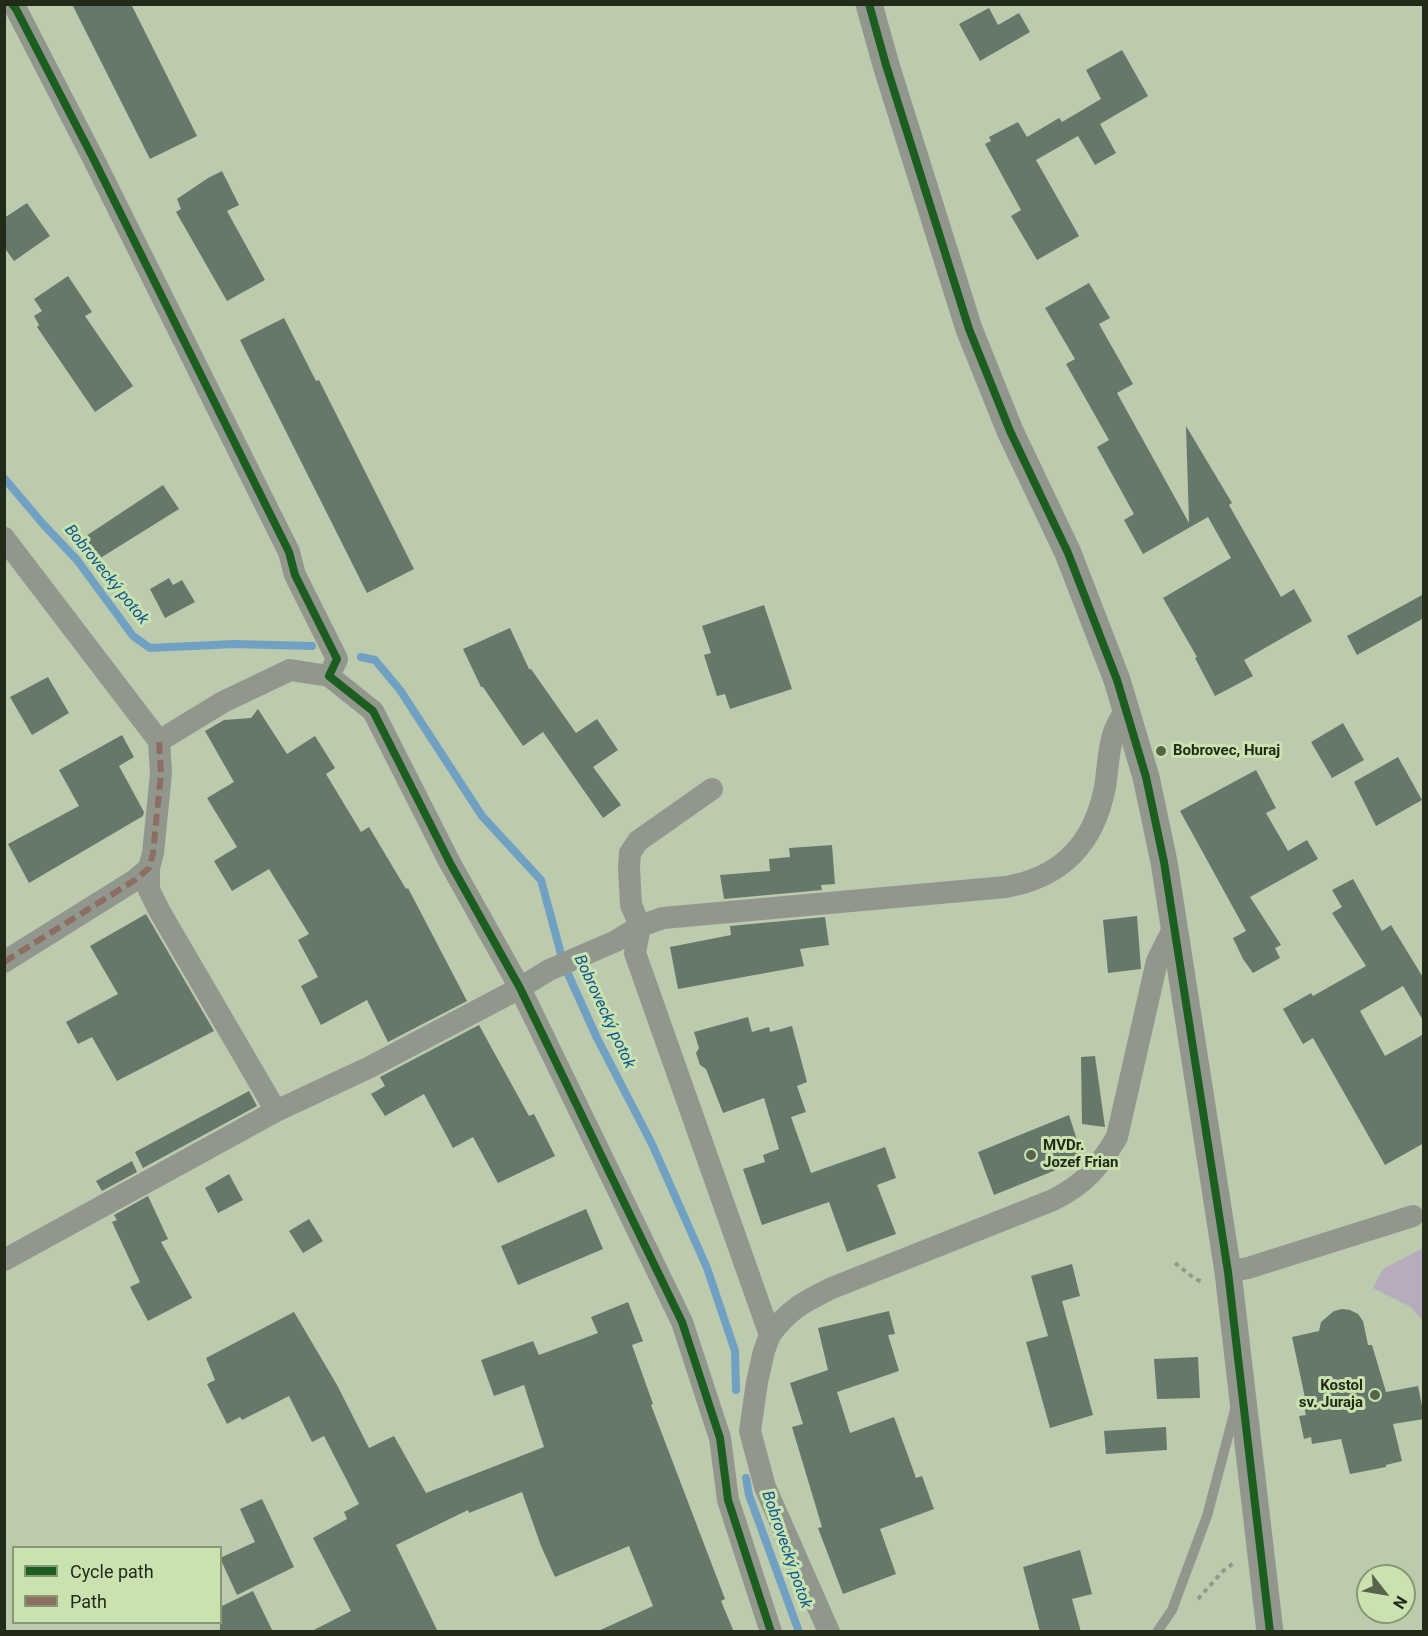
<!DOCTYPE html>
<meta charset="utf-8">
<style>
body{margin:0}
#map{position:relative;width:1428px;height:1636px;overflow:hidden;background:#bccaae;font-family:Roboto,sans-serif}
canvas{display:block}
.frame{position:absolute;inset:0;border:6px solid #222b18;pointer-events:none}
.legend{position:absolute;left:12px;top:1546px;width:210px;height:78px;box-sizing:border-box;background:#c9e2af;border:2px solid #869973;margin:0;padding:8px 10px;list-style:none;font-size:18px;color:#222b18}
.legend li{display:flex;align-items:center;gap:12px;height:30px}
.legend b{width:30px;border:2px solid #869973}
.north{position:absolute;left:1356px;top:1564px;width:60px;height:60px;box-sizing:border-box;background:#c9e2af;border:2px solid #869973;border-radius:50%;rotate:121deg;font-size:16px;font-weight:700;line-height:24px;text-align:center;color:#222b18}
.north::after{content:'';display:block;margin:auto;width:21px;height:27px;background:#58634c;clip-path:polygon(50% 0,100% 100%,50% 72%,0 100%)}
</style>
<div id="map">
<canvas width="1428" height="1636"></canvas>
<div class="frame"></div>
<ul class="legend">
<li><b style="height:8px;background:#1b5e20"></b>Cycle path</li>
<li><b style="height:8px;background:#8d6e63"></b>Path</li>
</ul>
<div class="north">N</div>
</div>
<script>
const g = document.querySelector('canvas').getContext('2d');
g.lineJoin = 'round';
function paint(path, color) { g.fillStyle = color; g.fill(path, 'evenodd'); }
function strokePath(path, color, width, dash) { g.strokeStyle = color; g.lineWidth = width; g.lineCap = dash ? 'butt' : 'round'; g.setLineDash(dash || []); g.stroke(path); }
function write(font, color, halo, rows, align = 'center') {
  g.font = font + ' Roboto,sans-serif'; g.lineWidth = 6; g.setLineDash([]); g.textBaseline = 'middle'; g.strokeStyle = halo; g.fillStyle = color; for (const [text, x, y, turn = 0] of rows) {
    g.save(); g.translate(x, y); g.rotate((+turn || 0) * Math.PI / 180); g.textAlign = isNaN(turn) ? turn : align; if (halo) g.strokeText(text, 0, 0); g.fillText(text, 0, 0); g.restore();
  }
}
paint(new Path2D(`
 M 1423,1248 L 1423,1321 L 1411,1307 L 1373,1288 L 1383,1269 Z`), '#b6acbd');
strokePath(new Path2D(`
 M 4,478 L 43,524 L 77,560 L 133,636 L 150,648 L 234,644 L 312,646
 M 361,657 L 375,660 L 400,690 L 482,816 L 541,880 L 564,965 L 597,1038 L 652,1144 L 707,1268 L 735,1351 L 736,1390
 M 746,1478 L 749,1495 L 799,1632`), '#70a0c2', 8);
paint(new Path2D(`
 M 72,4 L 131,4 L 197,136 L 150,159 Z
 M 989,8 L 998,25 L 1019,13 L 1030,32 L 980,61 L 959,24 Z
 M 1122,50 L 1148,96 L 1100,124 L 1116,153 L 1095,165 L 1078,136 L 1036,160 L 1079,236 L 1037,260 L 1011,216 L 1021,210 L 985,144 L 991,141 L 989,137 L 1018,122 L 1027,137 L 1059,118 L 1062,122 L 1101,99 L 1086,70 Z
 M 222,171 L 239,205 L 227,211 L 265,280 L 227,301 L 176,212 L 181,209 L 177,199 L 208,178 Z
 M 27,203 L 50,236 L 14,261 L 4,247 L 4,218 Z
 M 68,276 L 92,312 L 85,316 L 133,386 L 95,412 L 37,327 L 39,325 L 34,316 L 42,311 L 34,299 Z
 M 1089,283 L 1110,318 L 1099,324 L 1133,384 L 1117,393 L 1189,523 L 1186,426 L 1232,503 L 1229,505 L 1281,597 L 1294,589 L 1312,621 L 1244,660 L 1253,676 L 1215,696 L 1195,658 L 1197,657 L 1163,598 L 1231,558 L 1208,517 L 1143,554 L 1124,520 L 1134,514 L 1097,447 L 1109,440 L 1066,364 L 1075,359 L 1045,308 Z
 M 284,318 L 316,381 L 319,380 L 414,569 L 367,593 L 240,340 Z
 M 163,485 L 179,509 L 94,562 L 80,540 Z
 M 169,578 L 173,585 L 182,580 L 195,602 L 165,618 L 150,589 Z
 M 1424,594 L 1424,618 L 1357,655 L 1347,636 Z
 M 764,605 L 792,689 L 730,709 L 725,694 L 717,696 L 704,655 L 711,653 L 702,626 Z
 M 510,628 L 529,669 L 531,669 L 576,733 L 597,719 L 618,750 L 593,767 L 621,805 L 603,818 L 543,732 L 523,746 L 483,687 L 481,687 L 463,649 Z
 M 48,677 L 69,713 L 32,735 L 10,697 Z
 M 258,709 L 287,754 L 315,736 L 335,768 L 326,774 L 361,832 L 369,827 L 406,889 L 408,888 L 467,1001 L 388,1042 L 367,1000 L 321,1025 L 301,986 L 318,977 L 298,940 L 309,934 L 269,869 L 232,891 L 214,861 L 237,847 L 207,798 L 234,782 L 205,731 L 224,720 L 251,718 Z
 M 1343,723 L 1364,760 L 1332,778 L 1311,742 Z
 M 122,735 L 134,757 L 119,766 L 144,812 L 143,816 L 29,883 L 8,844 L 79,806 L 59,770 Z
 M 1398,757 L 1422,800 L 1376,826 L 1354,782 Z
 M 1256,770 L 1276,808 L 1266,813 L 1288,851 L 1307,840 L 1318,859 L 1250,897 L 1281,945 L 1275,948 L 1280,958 L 1253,973 L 1243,959 L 1233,938 L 1246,931 L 1180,811 Z
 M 832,845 L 835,884 L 821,885 L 822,890 L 724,899 L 720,875 L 770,871 L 769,859 L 790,857 L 789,848 Z
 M 1353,879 L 1382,931 L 1391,925 L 1424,979 L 1424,1022 L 1403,986 L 1360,1011 L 1385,1056 L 1424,1034 L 1424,1143 L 1385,1165 L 1313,1038 L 1303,1044 L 1283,1009 L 1311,993 L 1313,996 L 1366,966 L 1332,913 L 1342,907 L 1332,890 Z
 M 146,914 L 214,1031 L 117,1081 L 92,1037 L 78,1044 L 66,1022 L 118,994 L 90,946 Z
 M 1137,916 L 1141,969 L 1108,973 L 1103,920 Z
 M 825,917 L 829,945 L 800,949 L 804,966 L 678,989 L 670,947 L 731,935 L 730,926 Z
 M 748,1017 L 752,1032 L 769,1027 L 770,1032 L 792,1026 L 807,1082 L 797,1086 L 806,1112 L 791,1117 L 811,1173 L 885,1147 L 896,1178 L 877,1185 L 896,1234 L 847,1252 L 829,1202 L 762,1225 L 743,1169 L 765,1162 L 763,1155 L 779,1149 L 764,1098 L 723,1113 L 706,1069 L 700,1065 L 696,1053 L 699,1048 L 694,1032 Z
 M 479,1025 L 529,1116 L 534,1114 L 555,1156 L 498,1183 L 473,1137 L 453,1148 L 424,1094 L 385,1116 L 371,1094 L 385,1086 L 380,1077 Z
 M 1095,1056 L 1105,1127 L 1082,1124 L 1081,1057 Z
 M 249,1091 L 257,1106 L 143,1168 L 135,1152 Z
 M 1069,1115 L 1083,1159 L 994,1195 L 978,1152 Z
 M 132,1161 L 137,1172 L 102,1191 L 96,1181 Z
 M 229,1174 L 243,1200 L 218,1213 L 205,1188 Z
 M 148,1196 L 168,1239 L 161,1242 L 192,1298 L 148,1321 L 130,1287 L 140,1282 L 112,1222 L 117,1220 L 114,1215 Z
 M 586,1209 L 603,1249 L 518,1285 L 501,1246 Z
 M 309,1219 L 323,1241 L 303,1253 L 289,1231 Z
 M 1072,1264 L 1080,1296 L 1062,1301 L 1093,1415 L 1050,1428 L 1026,1342 L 1048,1336 L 1031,1276 Z
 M 628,1302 L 643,1341 L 632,1345 L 653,1404 L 651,1405 L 725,1599 L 721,1601 L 734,1632 L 596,1632 L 653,1606 L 629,1546 L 555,1577 L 541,1546 L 522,1492 L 469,1513 L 468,1510 L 396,1545 L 438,1632 L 310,1632 L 351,1611 L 313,1538 L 347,1519 L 344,1512 L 359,1504 L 324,1436 L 312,1442 L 289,1396 L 242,1420 L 240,1417 L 227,1424 L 207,1384 L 215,1380 L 206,1358 L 294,1312 L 337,1385 L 369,1448 L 394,1436 L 426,1493 L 544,1447 L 524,1385 L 494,1396 L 481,1360 L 533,1341 L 539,1355 L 598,1333 L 591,1317 Z
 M 1342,1309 L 1350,1310 L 1358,1314 L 1363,1321 L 1368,1345 L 1372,1345 L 1386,1392 L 1418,1386 L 1424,1416 L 1424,1419 L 1393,1424 L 1402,1461 L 1386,1465 L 1386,1467 L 1350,1474 L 1341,1439 L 1312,1444 L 1311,1437 L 1304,1439 L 1299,1416 L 1306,1415 L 1304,1407 L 1307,1407 L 1292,1337 L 1319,1331 L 1321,1322 L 1334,1311 Z
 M 889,1311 L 895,1334 L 888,1335 L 899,1371 L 837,1392 L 850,1433 L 894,1417 L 916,1478 L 922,1476 L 934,1509 L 880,1529 L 896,1574 L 843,1594 L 818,1528 L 822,1527 L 792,1427 L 803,1424 L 790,1383 L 828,1370 L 818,1328 Z
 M 1198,1357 L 1200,1398 L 1157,1399 L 1154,1359 Z
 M 1166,1427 L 1167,1450 L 1106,1454 L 1104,1431 Z
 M 262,1499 L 294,1567 L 237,1595 L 220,1558 L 255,1542 L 240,1509 Z
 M 1080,1550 L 1092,1594 L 1072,1599 L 1081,1632 L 1040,1632 L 1023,1567 Z
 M 253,1591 L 273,1632 L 220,1632 L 220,1607 Z`), '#66786a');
strokePath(new Path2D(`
 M 1175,1263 L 1195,1279 L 1203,1282
 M 1198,1599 L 1223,1571 L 1235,1562`), '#92998b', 4, [4.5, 4.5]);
strokePath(new Path2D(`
 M 1157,1632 L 1172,1610 L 1207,1516 L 1235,1410`), '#92978d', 10);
strokePath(new Path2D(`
 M 12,4 L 16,9 L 93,158 L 289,552 L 295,575 L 337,659 L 329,676 L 373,711 L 450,863 L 520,988 L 682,1322 L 720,1438 L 728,1500 L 771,1632
 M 4,538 L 159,741 L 223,702 L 290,670 L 329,676
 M 712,789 L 638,841 L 630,853 L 629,868 L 631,905 L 640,926 L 635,953 L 770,1335 L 764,1351 L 757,1382 L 750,1431 L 765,1487 L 829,1632
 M 149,868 L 149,890 L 160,912 L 276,1111
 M 4,962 L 135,880 L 149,868 L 153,853 L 161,773 L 159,741
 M 4,1260 L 276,1111 L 370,1067 L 520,988 L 549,970 L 616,941 L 640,926 L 663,918 L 1006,887 C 1062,877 1094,844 1105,787 C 1108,769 1108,749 1114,732 C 1117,724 1122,716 1126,708
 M 1228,1272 L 1248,1268 L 1413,1216
 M 770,1335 C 789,1309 804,1302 832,1288 L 1053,1200 C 1085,1184 1099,1167 1117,1137 L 1157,961 L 1174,927`), '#92978d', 22);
strokePath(new Path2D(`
 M 869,4 L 886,65 L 969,329 L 1010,431 L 1068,553 L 1117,680 L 1146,777 L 1164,862 L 1228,1272 L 1270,1632`), '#92978d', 27);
strokePath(new Path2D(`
 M 4,962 L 135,880 L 149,868 L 153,853 L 161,773 L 159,741`), '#8d6e63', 6, [12, 6]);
strokePath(new Path2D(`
 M 12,4 L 16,9 L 93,158 L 289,552 L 295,575 L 337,659 L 329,676 L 373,711 L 450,863 L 520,988 L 682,1322 L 720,1438 L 728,1500 L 771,1632
 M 869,4 L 886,65 L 969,329 L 1010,431 L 1068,553 L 1117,680 L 1146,777 L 1164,862 L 1228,1272 L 1270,1632`), '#1b5e20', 8);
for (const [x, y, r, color] of [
 [1161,751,6,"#58634c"],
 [1031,1155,6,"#58634c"],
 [1375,1395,6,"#58634c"]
]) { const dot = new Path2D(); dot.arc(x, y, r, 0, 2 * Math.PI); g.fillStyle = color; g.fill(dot); strokePath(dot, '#c9e2af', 2); }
write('bold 15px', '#222b18', '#c9e2af', [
 ["Bobrovec, Huraj",1173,751],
 ["MVDr.",1043,1146],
 ["Jozef Frian",1043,1163],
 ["Kostol",1363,1386,"right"],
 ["sv. Juraja",1363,1403,"right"]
], 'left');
write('italic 16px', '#0e568e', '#c9e2af', [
 ["Bobrovecký potok",106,575,51],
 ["Bobrovecký potok",604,1012,65],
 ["Bobrovecký potok",786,1550,71]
]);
</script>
